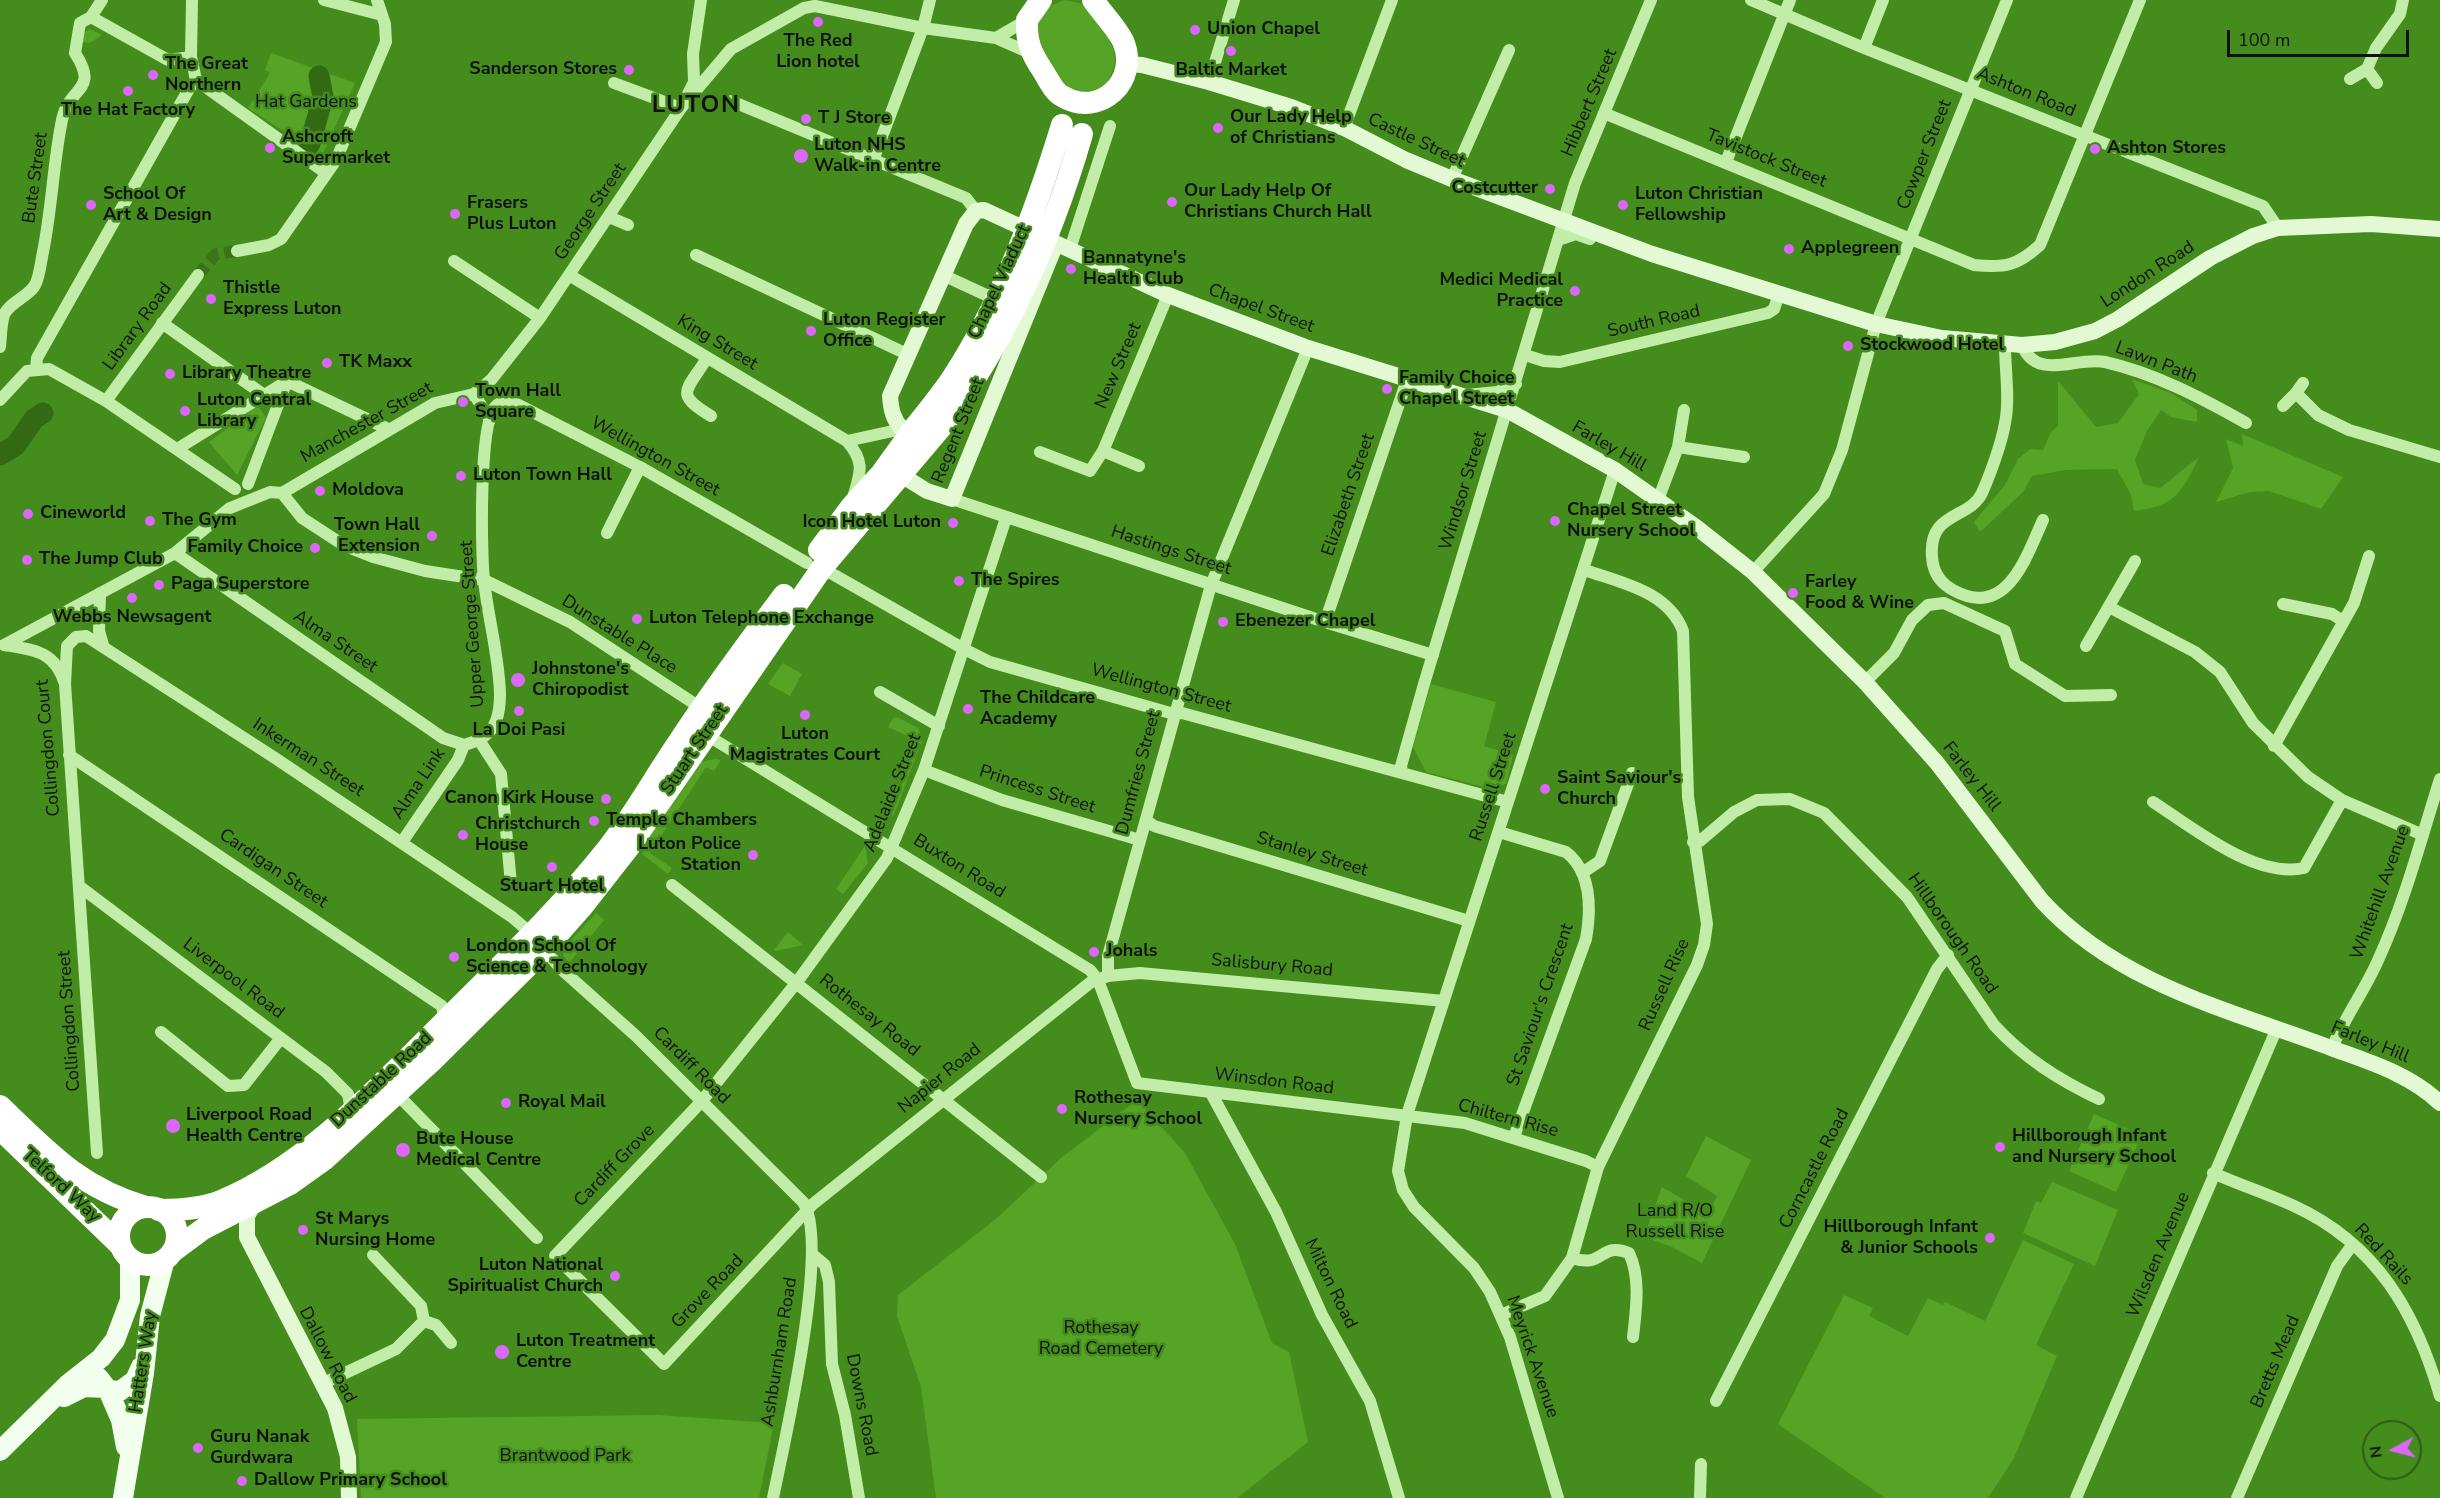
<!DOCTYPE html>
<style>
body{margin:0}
#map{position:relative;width:2440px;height:1498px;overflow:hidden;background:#448c1c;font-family:"Nunito Sans",sans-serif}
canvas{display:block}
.north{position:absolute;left:2362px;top:1420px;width:60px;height:60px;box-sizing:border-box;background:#448c1c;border:2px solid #305b18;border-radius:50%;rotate:263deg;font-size:16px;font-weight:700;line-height:24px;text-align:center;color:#111}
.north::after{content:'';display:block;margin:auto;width:21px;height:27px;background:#dd66fd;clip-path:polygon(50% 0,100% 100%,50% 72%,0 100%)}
.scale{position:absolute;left:2227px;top:30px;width:182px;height:27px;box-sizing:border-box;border:3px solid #111;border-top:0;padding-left:8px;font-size:18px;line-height:21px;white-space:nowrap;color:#111;-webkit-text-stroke:4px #448c1c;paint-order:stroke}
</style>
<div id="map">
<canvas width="2440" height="1498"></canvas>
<div class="north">N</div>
<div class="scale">100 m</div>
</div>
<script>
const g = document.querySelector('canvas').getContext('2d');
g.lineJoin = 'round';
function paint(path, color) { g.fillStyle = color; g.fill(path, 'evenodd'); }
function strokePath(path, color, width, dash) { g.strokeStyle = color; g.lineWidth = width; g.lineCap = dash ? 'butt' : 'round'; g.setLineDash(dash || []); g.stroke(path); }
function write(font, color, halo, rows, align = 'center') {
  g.font = font + ' "Nunito Sans",sans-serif'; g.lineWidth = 5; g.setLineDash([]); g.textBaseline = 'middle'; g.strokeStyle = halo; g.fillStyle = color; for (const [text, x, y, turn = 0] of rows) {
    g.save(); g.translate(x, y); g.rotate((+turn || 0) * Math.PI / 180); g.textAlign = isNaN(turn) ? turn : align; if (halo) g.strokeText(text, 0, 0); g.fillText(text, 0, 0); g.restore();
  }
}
paint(new Path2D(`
 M 1065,0 L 1083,4 C 1104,33 1130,52 1104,87 C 1094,90 1083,94 1072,89 C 1062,85 1058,74 1052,65 C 1035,37 1026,12 1065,0 Z
 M 90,29 L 102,35 L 90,43 L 82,42 L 83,33 Z
 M 271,53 L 355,83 L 322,156 L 248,108 L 270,73 L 265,70 Z
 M 2132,379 L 2171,393 L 2197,410 L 2197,422 L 2171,417 L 2161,410 L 2147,431 L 2135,460 L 2143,484 L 2160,488 L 2199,457 C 2182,492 2176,506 2134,511 L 2131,495 L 2117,469 L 2065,470 L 2032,476 L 2023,492 L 1980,532 L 1974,522 L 2005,485 L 2018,459 L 2030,449 L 2043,450 L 2051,432 L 2058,426 L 2058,381 L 2096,427 L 2118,423 L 2139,394 Z
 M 258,405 L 266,418 L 237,475 L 209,442 Z
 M 2242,434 L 2343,477 L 2321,509 L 2269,491 L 2250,492 L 2216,502 L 2233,468 L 2226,439 L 2243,446 Z
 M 783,663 L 802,674 L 790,696 L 768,684 Z
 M 1431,684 L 1496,702 L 1484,746 L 1513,755 L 1506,784 L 1492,789 L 1426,772 L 1413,747 Z
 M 897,717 L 918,728 L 922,740 L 894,815 L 883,819 L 904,780 L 900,777 L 910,753 L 908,736 L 888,727 L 893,718 Z
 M 715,759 L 721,760 L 714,771 L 706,767 L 650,853 L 672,868 L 668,874 L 642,854 L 643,845 L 700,762 Z
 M 865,846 L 868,863 L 843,894 L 836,889 Z
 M 596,913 L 604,920 L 569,963 L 563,955 L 566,946 Z
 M 788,932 L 803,945 L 776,951 L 774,950 Z
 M 1137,1100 L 1185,1153 L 1235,1244 L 1272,1343 L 1289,1352 L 1308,1442 L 1237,1498 L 936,1498 L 921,1387 L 897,1316 L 898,1295 L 996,1219 L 1061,1158 Z
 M 2094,1114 L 2142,1135 L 2116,1192 L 2069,1171 Z
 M 1706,1136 L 1751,1160 L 1702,1263 L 1670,1246 L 1644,1237 L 1662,1187 L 1708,1214 L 1717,1196 L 1686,1176 Z
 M 2052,1182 L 2118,1210 L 2095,1266 L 2023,1233 L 2036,1201 L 2041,1203 Z
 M 2023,1240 L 2074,1264 L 2036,1345 L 2057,1356 L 2014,1458 L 1988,1498 L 1885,1498 L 1778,1424 L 1844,1295 L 1873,1308 L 1869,1316 L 1908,1336 L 1928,1298 L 1943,1305 L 1945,1302 L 1985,1321 Z
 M 657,1415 L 774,1423 L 759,1498 L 361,1498 L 357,1419 Z`), '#55a425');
strokePath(new Path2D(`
 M 310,144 L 323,97 L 319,76
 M 0,455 L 16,445 L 34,419 L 43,413`), '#316a13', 21);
strokePath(new Path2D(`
 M 198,275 L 216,254 L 237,251`), '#3a731a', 12, [12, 6]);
strokePath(new Path2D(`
 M 192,0 L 191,57 L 196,80 L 326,173
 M 324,0 L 382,15
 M 1751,0 L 1864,48 L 2263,206 L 2278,228
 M 91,17 L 168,60 L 191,57
 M 996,38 L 1027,20
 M 1864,48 L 1883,0
 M 2367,69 L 2377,83
 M 2350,79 L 2367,69 L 2376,48 L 2400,14 L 2403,0
 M 1209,82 L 1234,0
 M 614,83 L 681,108 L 731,49 L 804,8 L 815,6 L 923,28 L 996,38 L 1030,53
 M 731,101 L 966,198 L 976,211
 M 1606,114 L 1974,265 C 2005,268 2017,266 2040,245 L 2140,0
 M 1344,128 L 1392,0
 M 874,158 L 923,28 L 930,0
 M 1726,162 L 1790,0
 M 1452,179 L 1509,50
 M 609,217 L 628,225
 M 1558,240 L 1576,234 L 1590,239
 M 1070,249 L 1110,126
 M 237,251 L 269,245 L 281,239 L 336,160 L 386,42 L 385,24 L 377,0
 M 696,255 L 909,355
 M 454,261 L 540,318
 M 569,275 L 847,441 C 866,463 860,473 853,498
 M 945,276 L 999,301
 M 162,323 L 264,395
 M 2005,345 C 2005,370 2010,399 2005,423 C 2002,442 1990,475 1982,493 C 1969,520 1928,511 1932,557 C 1933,572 1940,583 1953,590 C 2007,620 2026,557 2043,520
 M 2022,345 C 2037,382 2076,356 2105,362 C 2154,373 2202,398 2246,423
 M 0,347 C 1,337 1,324 4,315 C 9,302 31,296 36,283 C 40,274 41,261 43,252 C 52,208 53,164 62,120 C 69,85 100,92 75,53 L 80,23 L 91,17 L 102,0
 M 1525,355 L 1544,361 L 1560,362 L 1768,313 L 1774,309 L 1779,294
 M 707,358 C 687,391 673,393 711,416
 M 36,369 L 37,358 L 190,87 L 196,80
 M 287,381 L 388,429
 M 2303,383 L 2296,393 L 2318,415 L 2349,430 L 2440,457
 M 474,394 L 490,420
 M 1467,395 L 1497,392 L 1516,384
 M 0,400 L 27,371 L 49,369 L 106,401 L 235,489
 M 106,401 L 198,275
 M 2283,406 L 2296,393
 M 847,441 L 902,429
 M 1678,447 L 1744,457
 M 177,449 L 287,381
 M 1103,451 L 1168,295
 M 1040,452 L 1090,471 L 1103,451 L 1139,466
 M 248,484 L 287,381
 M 282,493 L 435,403 L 474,394 L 491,380 L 540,318 L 681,108 L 694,82 L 693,54 L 701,0
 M 282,493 L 302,518 L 345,546 L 373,557 L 425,571 L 484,580 L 570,622 L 701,708
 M 952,499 L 1325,622 L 1433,655
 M 1658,500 L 1678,447 L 1684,410
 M 1006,518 L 924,770 L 887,858 L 797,982 L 701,1102 L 555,1256 L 664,1364 L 813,1204 L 1091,982 L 1108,976 L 1140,973 L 1444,1001
 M 607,533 L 640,467
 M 175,553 L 443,738 L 464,745 C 478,741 490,736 496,721 C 499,713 500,703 500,694 C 499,656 488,618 484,580 C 481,552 479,425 495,407 C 501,400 510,401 517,404 L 640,467 L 807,563
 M 822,568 L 964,649 L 990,662 L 1174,714 L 1182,713 L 1508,802
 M 1753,572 L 1824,494 L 1842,450 L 1876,324 L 2007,0
 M 100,593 L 99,631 L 103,645
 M 2283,604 L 2332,614 L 2343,621
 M 2109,607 L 2195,652 L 2220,672 L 2253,723 L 2308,777 L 2342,800 L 2423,835
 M 1325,622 L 1407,380
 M 4,645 C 35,650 55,651 65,684 L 97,1153
 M 4,645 L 175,553 L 230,508 L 270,492 L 282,493
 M 2086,646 L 2135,561
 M 1865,682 L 1894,653 L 1912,620 L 1928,605 L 1944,603 L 2005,631 L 2015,664 L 2065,696 L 2111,695
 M 65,684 L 67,646 L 76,637 L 86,636 L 275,758 L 512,917 L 533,935 L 560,968 L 636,1036 L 803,1202 C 831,1243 784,1443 773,1498
 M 880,692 L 939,726
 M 705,734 L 1090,970 L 1098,980 L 1137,1083 L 1465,1123 L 1586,1161 L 1598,1167
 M 479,740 L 501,774 L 511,884
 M 2274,746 L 2354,603 L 2369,556
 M 69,755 L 442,1006 L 445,1021
 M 924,770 L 1002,800 L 1140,840
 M 1402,772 L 1401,766 L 1424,684 L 1575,183 L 1651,0
 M 2153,802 C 2192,827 2255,879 2304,868 L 2342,800
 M 1146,820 L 1154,826 L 1469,921
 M 1499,832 L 1566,852 C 1592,872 1591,910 1586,939 L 1514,1137
 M 402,842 L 458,760 L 464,745
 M 1693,842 L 1700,841 L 1734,812 L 1757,800 L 1790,799 L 1824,813 L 1907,897 L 1994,1025 C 2024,1058 2059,1080 2099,1099
 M 1582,873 L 1600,861 L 1632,773
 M 672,885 L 1041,1177
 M 79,886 L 326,1072 L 348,1094 L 351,1111
 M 1108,976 L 1108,956 L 1211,585 L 1308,348
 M 161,1032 L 228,1086 L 244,1085 L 281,1038
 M 2332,1048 C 2345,1016 2366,989 2379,958 C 2405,901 2421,839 2440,779
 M 1211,1093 L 1276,1212 L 1322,1315 L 1370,1401 L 1399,1498
 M 397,1094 L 537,1238
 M 2213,1173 C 2240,1185 2268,1194 2294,1206 C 2377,1244 2416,1313 2440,1396
 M 812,1254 L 825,1265 L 829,1282 L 832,1364 L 845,1415 L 859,1498
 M 373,1255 L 421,1306 L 424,1321
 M 1572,1258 C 1605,1269 1599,1241 1629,1253 C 1641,1278 1636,1310 1633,1337
 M 1501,1315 L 1545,1296 L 1572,1258 L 1598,1167 L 1697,965 L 1704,945 L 1707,924 L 1688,797 L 1683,631 C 1668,591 1621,583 1585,570
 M 322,1384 L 396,1349 L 424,1321 L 436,1325 L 451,1343
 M 1716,1401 L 1937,969 L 1948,955
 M 1558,1498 L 1510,1337 L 1490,1292 L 1474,1268 L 1414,1207 L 1403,1190 L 1398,1171 L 1407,1115 L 1615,470
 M 1700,1498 L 1701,1464
 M 2076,1498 L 2277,1028
 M 2237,1498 L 2337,1266 L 2353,1244`), '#c2eda8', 12);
strokePath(new Path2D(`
 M 1127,64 L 1142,65 L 1209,82 L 1291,107 L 1344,128 L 1406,160 L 1452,179 L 1652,254 L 1876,324 L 1942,338 L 2022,345 L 2055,342 L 2095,331 L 2118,319 L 2210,258 L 2253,236 L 2278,228 L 2371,224 L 2440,229
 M 915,427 L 902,429 C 893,419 891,410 890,396 L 966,224 L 976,211 L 984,210 L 1168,295 L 1308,348 L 1507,410 L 1615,470 L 1696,527 L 1753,572 L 1865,682 L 1937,763 L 2042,901 C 2118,984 2229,1010 2331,1048 C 2369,1062 2410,1074 2440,1103
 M 901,475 L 927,491 L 952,499 L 1055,246
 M 254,1204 L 247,1216 L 247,1237 L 335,1408 L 348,1457 L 349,1498`), '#e2f9d4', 16);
strokePath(new Path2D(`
 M 99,1378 L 108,1390 L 120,1391 L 135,1380 L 141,1367
 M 108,1390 L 121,1420 L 126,1447
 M 64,1397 L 84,1387 L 106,1388
 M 0,1451 L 68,1384 L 101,1358 L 115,1340 L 130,1300 L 130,1260
 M 123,1498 L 144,1373 L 150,1316 L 165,1259`), '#f3ffee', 20);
strokePath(new Path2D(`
 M 1041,0 L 1027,20 C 1026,42 1031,53 1043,71 C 1048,79 1054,92 1062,96 C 1100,119 1140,80 1123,41 C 1116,27 1102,13 1093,0
 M 819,550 L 851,507 L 881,474 L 915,427
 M 0,1106 C 48,1152 80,1188 146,1207
 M 0,1129 L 120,1245
 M119 1236a29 29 0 1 1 58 0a29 29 0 1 1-58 0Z
 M 159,1210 C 180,1210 202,1209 221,1201 C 308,1165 381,1084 446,1020 C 502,964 559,910 608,848 C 633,816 653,780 676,746 C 710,694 747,644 784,595
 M 172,1252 L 203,1229 L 290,1184 L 325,1159 L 431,1062 L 543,951 L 582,907 L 629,847 L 822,568 L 944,424`), '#fff', 22);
strokePath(new Path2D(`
 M 944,424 C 1008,337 1052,238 1082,134
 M 915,427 C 927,412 940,396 951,380 C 1002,302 1035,213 1062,125`), '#fff', 22);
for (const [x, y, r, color] of [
 [818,22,6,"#dd66fd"],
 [1195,30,6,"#dd66fd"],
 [1231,51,6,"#dd66fd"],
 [629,70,6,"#dd66fd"],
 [153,75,6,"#dd66fd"],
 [128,91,6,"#dd66fd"],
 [806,119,6,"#dd66fd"],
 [1218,128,6,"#dd66fd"],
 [270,148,6,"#dd66fd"],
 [2095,149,6,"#dd66fd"],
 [801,156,8,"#dd66fd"],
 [1550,189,6,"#dd66fd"],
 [1172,202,6,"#dd66fd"],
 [91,205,6,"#dd66fd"],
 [1623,205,6,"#dd66fd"],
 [455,214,6,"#dd66fd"],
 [1789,249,6,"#dd66fd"],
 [1071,269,6,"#dd66fd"],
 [1575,291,6,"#dd66fd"],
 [211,299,6,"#dd66fd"],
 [811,331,6,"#dd66fd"],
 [1848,346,6,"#dd66fd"],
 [327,363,6,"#dd66fd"],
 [170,374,6,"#dd66fd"],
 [1387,389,6,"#dd66fd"],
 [463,402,6,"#dd66fd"],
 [185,411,6,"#dd66fd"],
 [461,476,6,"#dd66fd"],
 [320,491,6,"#dd66fd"],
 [28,514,6,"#dd66fd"],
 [150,521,6,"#dd66fd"],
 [1555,521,6,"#dd66fd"],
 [953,523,6,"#dd66fd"],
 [432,536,6,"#dd66fd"],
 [315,548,6,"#dd66fd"],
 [27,560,6,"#dd66fd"],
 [959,581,6,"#dd66fd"],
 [159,585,6,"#dd66fd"],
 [1793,593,6,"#dd66fd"],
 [132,598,6,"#dd66fd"],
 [637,619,6,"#dd66fd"],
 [1223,622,6,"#dd66fd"],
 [518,680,8,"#dd66fd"],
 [968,709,6,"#dd66fd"],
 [519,711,6,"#dd66fd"],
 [805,715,6,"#dd66fd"],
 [1545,789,6,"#dd66fd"],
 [606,799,6,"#dd66fd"],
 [594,821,6,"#dd66fd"],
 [463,835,6,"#dd66fd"],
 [753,855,6,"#dd66fd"],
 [552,867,6,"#dd66fd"],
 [1094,952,6,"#dd66fd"],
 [454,957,6,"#dd66fd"],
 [506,1103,6,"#dd66fd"],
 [1062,1109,6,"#dd66fd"],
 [173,1126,8,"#dd66fd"],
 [2000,1147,6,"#dd66fd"],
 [403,1150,8,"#dd66fd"],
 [303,1230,6,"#dd66fd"],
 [1990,1238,6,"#dd66fd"],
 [615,1276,6,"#dd66fd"],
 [502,1352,8,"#dd66fd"],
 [198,1448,6,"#dd66fd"],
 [242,1481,6,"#dd66fd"]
]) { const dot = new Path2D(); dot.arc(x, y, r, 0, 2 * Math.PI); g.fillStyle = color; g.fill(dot); strokePath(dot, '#448c1c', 2); }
write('bold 18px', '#111', '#448c1c', [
 ["Union Chapel",1207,30],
 ["The Red",818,42,"center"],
 ["Lion hotel",818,63,"center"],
 ["The Great",165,65],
 ["Northern",165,86],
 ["Sanderson Stores",617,70,"right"],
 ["Baltic Market",1231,71,"center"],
 ["The Hat Factory",128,111,"center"],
 ["Our Lady Help",1230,118],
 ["of Christians",1230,139],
 ["T J Store",818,119],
 ["Ashcroft",282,138],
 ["Supermarket",282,159],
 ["Luton NHS",814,146],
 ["Walk-in Centre",814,167],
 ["Ashton Stores",2107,149],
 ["Costcutter",1538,189,"right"],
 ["Our Lady Help Of",1184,192],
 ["Christians Church Hall",1184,213],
 ["School Of",103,195],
 ["Art & Design",103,216],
 ["Luton Christian",1635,195],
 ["Fellowship",1635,216],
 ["Frasers",467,204],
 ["Plus Luton",467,225],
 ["Applegreen",1801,249],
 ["Bannatyne's",1083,259],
 ["Health Club",1083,280],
 ["Medici Medical",1563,281,"right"],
 ["Practice",1563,302,"right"],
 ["Thistle",223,289],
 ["Express Luton",223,310],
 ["Luton Register",823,321],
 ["Office",823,342],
 ["Stockwood Hotel",1860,346],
 ["TK Maxx",339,363],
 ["Library Theatre",182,374],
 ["Family Choice",1399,379],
 ["Chapel Street",1399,400],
 ["Town Hall",475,392],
 ["Square",475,413],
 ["Luton Central",197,401],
 ["Library",197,422],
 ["Luton Town Hall",473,476],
 ["Moldova",332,491],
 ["Chapel Street",1567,511],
 ["Nursery School",1567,532],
 ["Cineworld",40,514],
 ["The Gym",162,521],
 ["Icon Hotel Luton",941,523,"right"],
 ["Town Hall",420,526,"right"],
 ["Extension",420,547,"right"],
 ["Family Choice",303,548,"right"],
 ["The Jump Club",39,560],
 ["The Spires",971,581],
 ["Farley",1805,583],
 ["Food & Wine",1805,604],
 ["Paga Superstore",171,585],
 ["Webbs Newsagent",132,618,"center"],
 ["Luton Telephone Exchange",649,619],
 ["Ebenezer Chapel",1235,622],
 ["Johnstone's",532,670],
 ["Chiropodist",532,691],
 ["The Childcare",980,699],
 ["Academy",980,720],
 ["La Doi Pasi",519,731,"center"],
 ["Luton",805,735,"center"],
 ["Magistrates Court",805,756,"center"],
 ["Saint Saviour's",1557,779],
 ["Church",1557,800],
 ["Canon Kirk House",594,799,"right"],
 ["Temple Chambers",606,821],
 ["Christchurch",475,825],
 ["House",475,846],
 ["Luton Police",741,845,"right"],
 ["Station",741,866,"right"],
 ["Stuart Hotel",552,887,"center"],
 ["London School Of",466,947],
 ["Science & Technology",466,968],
 ["Johals",1106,952],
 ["Rothesay",1074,1099],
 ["Nursery School",1074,1120],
 ["Royal Mail",518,1103],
 ["Liverpool Road",186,1116],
 ["Health Centre",186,1137],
 ["Hillborough Infant",2012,1137],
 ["and Nursery School",2012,1158],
 ["Bute House",416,1140],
 ["Medical Centre",416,1161],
 ["St Marys",315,1220],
 ["Nursing Home",315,1241],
 ["Hillborough Infant",1978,1228,"right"],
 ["& Junior Schools",1978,1249,"right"],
 ["Luton National",603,1266,"right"],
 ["Spiritualist Church",603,1287,"right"],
 ["Luton Treatment",516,1342],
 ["Centre",516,1363],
 ["Guru Nanak",210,1438],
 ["Gurdwara",210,1459],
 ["Dallow Primary School",254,1481]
], 'left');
write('18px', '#111', '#448c1c', [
 ["Ashton Road",2026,93,22],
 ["Hibbert Street",1590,103,-67],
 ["Castle Street",1416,141,25],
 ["Cowper Street",1925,155,-68],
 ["Tavistock Street",1766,159,22],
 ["Bute Street",36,178,-82],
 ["George Street",591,212,-56],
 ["London Road",2148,275,-33],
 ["Chapel Viaduct",1000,282,-65],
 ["Chapel Street",1261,309,20],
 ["South Road",1654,322,-13],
 ["Library Road",138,327,-54],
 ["King Street",717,343,31],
 ["Lawn Path",2156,363,21],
 ["New Street",1119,366,-67],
 ["Manchester Street",367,423,-29],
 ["Regent Street",959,431,-68],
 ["Farley Hill",1609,447,30],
 ["Wellington Street",655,457,29],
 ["Windsor Street",1464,491,-73],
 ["Elizabeth Street",1349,495,-71],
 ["Hastings Street",1171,551,18],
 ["Upper George Street",473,624,-94],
 ["Dunstable Place",619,635,32],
 ["Alma Street",335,642,34],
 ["Wellington Street",1161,689,15],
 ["Collingdon Court",49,748,-95],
 ["Stuart Street",695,750,-56],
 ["Inkerman Street",308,758,33],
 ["Dumfries Street",1139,773,-75],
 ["Farley Hill",1971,777,52],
 ["Alma Link",419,784,-56],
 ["Russell Street",1494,787,-72],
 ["Princess Street",1037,790,18],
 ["Adelaide Street",893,793,-68],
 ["Stanley Street",1312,855,17],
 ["Buxton Road",959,867,32],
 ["Cardigan Street",273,869,34],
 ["Whitehill Avenue",2381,893,-70],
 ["Hillborough Road",1952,934,55],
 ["Salisbury Road",1272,966,5],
 ["Liverpool Road",233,979,37],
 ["Russell Rise",1665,985,-66],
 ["St Saviour's Crescent",1541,1005,-71],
 ["Rothesay Road",869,1016,38],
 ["Collingdon Street",70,1021,-94],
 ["Farley Hill",2370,1043,22],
 ["Cardiff Road",691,1066,45],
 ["Napier Road",940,1079,-39],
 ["Dunstable Road",382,1080,-43],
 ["Winsdon Road",1274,1082,7],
 ["Chiltern Rise",1508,1119,15],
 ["Cardiff Grove",615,1166,-46],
 ["Corncastle Road",1815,1169,-63],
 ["Telford Way",61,1186,43],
 ["Wilsden Avenue",2159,1255,-67],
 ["Red Rails",2383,1255,47],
 ["Milton Road",1330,1284,64],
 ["Grove Road",708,1292,-46],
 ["Ashburnham Road",780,1352,-81],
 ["Dallow Road",327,1355,63],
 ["Meyrick Avenue",1532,1357,71],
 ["Hatters Way",144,1362,-81],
 ["Bretts Mead",2276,1362,-67],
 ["Downs Road",861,1405,79]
]);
write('18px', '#111', '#448c1c', [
 ["Hat Gardens",306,103],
 ["Land R/O",1675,1212],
 ["Russell Rise",1675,1233],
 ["Rothesay",1101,1329],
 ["Road Cemetery",1101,1350],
 ["Brantwood Park",565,1457]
]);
g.letterSpacing = '1.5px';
write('bold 24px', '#111', '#448c1c', [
 ["LUTON",696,106]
]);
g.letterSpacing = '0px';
</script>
